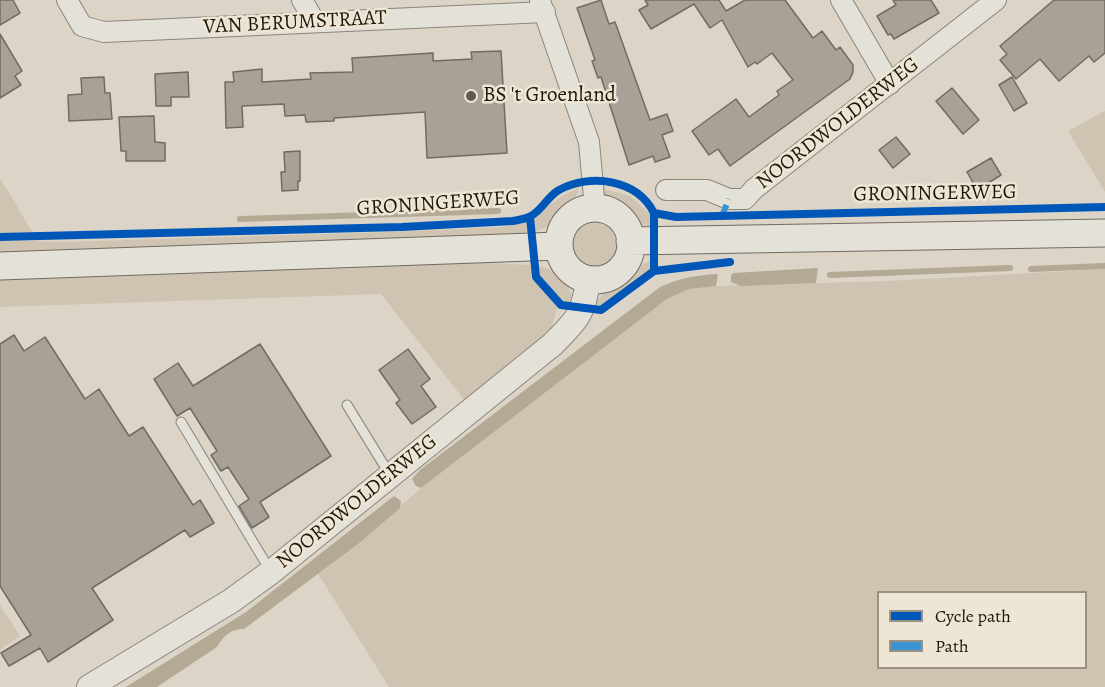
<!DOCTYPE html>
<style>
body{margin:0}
#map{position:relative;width:1105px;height:687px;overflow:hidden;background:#dcd4c6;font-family:Alegreya,serif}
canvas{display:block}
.legend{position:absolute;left:877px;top:591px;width:210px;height:78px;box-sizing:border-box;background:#eee6d4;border:2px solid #9c9283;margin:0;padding:8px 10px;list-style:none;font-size:18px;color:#20150a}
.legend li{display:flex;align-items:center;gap:12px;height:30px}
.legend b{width:30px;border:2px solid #9c9283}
</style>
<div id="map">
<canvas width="1105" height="687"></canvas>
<ul class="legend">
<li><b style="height:8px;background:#0057b8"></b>Cycle path</li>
<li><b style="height:8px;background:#3a93d2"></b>Path</li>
</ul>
</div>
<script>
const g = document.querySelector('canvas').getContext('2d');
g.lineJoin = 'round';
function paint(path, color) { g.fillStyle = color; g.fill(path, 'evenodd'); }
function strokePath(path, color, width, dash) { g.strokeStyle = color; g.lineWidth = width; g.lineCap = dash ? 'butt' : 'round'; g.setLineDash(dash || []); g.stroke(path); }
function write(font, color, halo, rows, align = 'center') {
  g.font = font + ' Alegreya,serif'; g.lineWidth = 5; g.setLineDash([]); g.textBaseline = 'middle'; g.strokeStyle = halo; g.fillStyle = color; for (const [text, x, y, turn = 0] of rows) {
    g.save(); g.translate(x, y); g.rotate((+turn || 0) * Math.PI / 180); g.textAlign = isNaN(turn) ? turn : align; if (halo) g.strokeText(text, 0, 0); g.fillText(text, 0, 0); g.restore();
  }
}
paint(new Path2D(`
 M 1105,111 L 1105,192 L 1068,131 Z
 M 0,178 L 33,233 L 0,233 Z
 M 579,188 L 574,203 L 545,228 L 536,231 L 533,221 C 550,204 557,197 579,188 Z
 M 600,188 L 630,196 L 650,214 L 650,227 C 628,221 612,207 600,188 Z
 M569 246a24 24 0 1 1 48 0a24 24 0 1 1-48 0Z
 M 528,222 L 529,232 L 460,242 L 0,257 L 0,240 L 62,242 L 391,232 L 502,227 Z
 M 653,260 L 652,270 L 626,287 L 602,307 L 594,304 C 609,287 631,268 653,260 Z
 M 437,261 L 531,265 L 531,278 L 558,305 L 549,337 L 466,402 L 381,294 L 0,307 L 0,276 Z
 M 538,266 C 555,268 574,285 572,304 L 564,302 L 540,278 L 538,273 Z
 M 1105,269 L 1105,687 L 389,687 L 318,574 L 358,544 L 421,488 L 667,299 L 689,289 L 716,286 L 889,281 ZM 878,592 L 1086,592 L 1086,668 L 878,668 Z
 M 0,605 L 20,636 L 0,650 Z`), '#cfc4b1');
paint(new Path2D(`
 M 818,268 L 816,283 L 741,286 L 731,282 L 731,275 L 733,273 Z
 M 718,274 L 716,286 L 689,289 L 667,299 L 421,488 L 416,486 L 412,479 L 420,470 L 660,287 C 680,278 696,275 718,274 Z
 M 394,496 L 401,501 L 400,508 L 358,544 L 244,629 C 231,629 224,635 217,647 L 157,687 L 126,687 L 246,612 Z`), '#b3a995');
strokePath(new Path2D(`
 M 240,219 L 498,211
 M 1031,269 L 1105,266
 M 830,275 L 1010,268`), '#b3a995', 6);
const building = new Path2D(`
 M 0,0 L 13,0 L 20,13 L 0,25 Z
 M 601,0 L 609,24 L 615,22 L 650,120 L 667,114 L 673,131 L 662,135 L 670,157 L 655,162 L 653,156 L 629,165 L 601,77 L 598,78 L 592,61 L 595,60 L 577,8 Z
 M 645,0 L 719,0 L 726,11 L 745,0 L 785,0 L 813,38 L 822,31 L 836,50 L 840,47 L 853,65 L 853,72 L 850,79 L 730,166 L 718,149 L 709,155 L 692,131 L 736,99 L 749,117 L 779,95 L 777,91 L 793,80 L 772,53 L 757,64 L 755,62 L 748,67 L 722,20 L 710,28 L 694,4 L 651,29 L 639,10 L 648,5 Z
 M 893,0 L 931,0 L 939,13 L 894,39 L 891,34 L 888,35 L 877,16 L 896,5 Z
 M 1054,0 L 1105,0 L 1105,53 L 1094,62 L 1089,56 L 1059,81 L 1040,59 L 1016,79 L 1000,60 L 1007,54 L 1000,46 Z
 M 0,34 L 22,71 L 15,76 L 21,85 L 0,98 Z
 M 501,51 L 507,153 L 427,158 L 425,112 L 334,118 L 334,121 L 306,122 L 305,115 L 285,116 L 284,104 L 242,106 L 243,127 L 226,128 L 225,82 L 234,82 L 233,72 L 262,69 L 262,82 L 311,79 L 310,73 L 353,72 L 352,58 L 433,53 L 433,61 L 472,59 L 471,52 Z
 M 188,72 L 189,97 L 171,97 L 171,106 L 156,106 L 155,74 Z
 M 104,77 L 105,93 L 110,93 L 112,119 L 69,121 L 68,95 L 82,94 L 81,78 Z
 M 1012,77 L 1027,103 L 1014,111 L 999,85 Z
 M 952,88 L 979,120 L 963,134 L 936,101 Z
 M 154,116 L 155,142 L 165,143 L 165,161 L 126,161 L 126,151 L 121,151 L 119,117 Z
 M 896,137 L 910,154 L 893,168 L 879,150 Z
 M 300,151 L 300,181 L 298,181 L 298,190 L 282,191 L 281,172 L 285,172 L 284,152 Z
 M 991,158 L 1001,175 L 977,190 L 967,172 Z
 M 14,335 L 24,351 L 45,337 L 85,399 L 99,389 L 129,436 L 143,427 L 193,505 L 200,500 L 214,523 L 190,537 L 185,530 L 92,588 L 113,620 L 48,662 L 40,648 L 9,666 L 1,653 L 31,635 L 0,586 L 0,344 Z
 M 260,344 L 331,456 L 260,502 L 269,517 L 252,528 L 239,506 L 249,499 L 228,467 L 221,471 L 211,455 L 217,451 L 190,408 L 177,416 L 154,379 L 178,363 L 193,386 Z
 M 408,349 L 430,379 L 421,386 L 436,407 L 412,424 L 396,403 L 400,400 L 379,370 Z`);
paint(building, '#a7a197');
strokePath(building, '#716b62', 1.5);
const service = new Path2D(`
 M 347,405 L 390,475
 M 181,422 L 271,572`);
const minor = new Path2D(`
 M 67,0 L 82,26 L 104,32 L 545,12
 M 302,0 L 315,22
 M 841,0 L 890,84
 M 540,1 L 589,142 L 595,209
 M 666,190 L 707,190 L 729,199 L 745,199 L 754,189 L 996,0`);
const tertiary = new Path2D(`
 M 89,687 L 231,601 L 271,572 L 553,344 C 576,321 584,314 588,280`);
const secondary = new Path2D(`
 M559 244a36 36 0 1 1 72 0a36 36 0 1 1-72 0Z
 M 630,241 L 1105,233
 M 0,266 L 559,246`);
strokePath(service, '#8b857c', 11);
strokePath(minor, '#8b857c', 22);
strokePath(tertiary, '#8b857c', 26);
strokePath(secondary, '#716b62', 29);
strokePath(service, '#e4e1d9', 9);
strokePath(minor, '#e4e1d9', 20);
strokePath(tertiary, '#e4e1d9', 24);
strokePath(secondary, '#e4e1d9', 27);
strokePath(new Path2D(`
 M 722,216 L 729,199`), '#3a93d2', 6, [12, 6]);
strokePath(new Path2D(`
 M 530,217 L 536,277 L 561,305 L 601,310 L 654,271 L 654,213
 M 0,237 L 402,227 L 513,221 C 518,220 526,219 531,216 C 542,210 548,196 559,190 C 590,173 637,179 654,213 L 676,217 L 1105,207
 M 654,271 L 730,262`), '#0057b8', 8);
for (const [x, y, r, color] of [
 [471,96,6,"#62584c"]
]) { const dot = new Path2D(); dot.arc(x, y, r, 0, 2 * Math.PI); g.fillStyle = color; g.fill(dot); strokePath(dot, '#eee6d4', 2); }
write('21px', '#20150a', '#eee6d4', [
 ["VAN BERUMSTRAAT",295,23,-3],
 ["NOORDWOLDERWEG",838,124,-38],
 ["GRONINGERWEG",935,194,-1],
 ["GRONINGERWEG",438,204,-4],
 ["NOORDWOLDERWEG",357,502,-39]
]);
write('21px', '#20150a', '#eee6d4', [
 ["BS 't Groenland",483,96]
], 'left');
</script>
